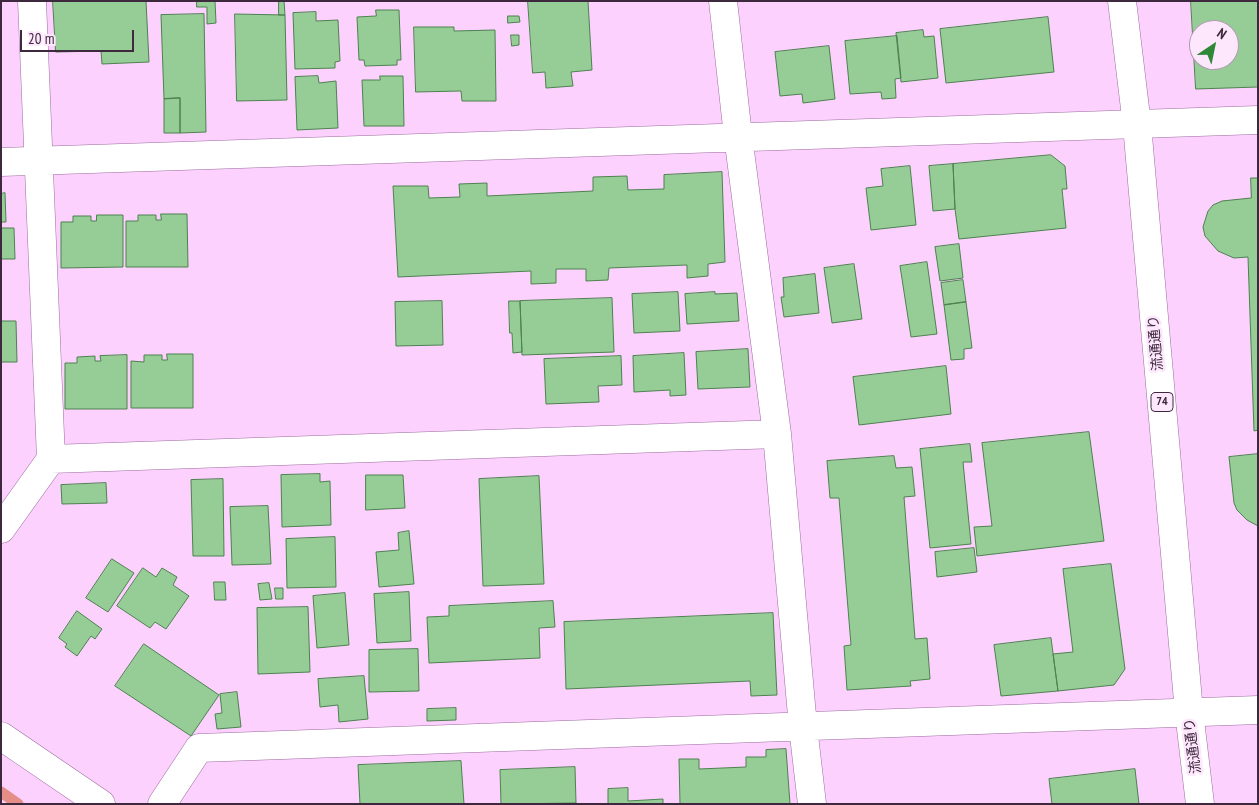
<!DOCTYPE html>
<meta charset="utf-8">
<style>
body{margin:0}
#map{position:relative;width:1259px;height:805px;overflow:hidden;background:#fcd1fe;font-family:"PT Sans Narrow",sans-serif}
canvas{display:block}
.frame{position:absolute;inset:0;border:2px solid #3d283e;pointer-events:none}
.north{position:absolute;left:1189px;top:20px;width:50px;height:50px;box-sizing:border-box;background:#fde7fd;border:1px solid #b09bb1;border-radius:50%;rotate:34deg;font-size:14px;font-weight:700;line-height:20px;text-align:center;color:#3d283e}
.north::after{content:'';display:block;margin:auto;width:18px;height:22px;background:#2f8838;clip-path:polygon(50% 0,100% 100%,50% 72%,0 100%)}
.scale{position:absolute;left:20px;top:30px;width:114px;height:22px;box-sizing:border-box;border:2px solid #3d283e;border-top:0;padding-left:6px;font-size:15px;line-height:18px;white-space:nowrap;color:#3d283e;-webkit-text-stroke:4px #fde7fd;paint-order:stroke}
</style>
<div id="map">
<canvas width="1259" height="805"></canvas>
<div class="frame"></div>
<div class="north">N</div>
<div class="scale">20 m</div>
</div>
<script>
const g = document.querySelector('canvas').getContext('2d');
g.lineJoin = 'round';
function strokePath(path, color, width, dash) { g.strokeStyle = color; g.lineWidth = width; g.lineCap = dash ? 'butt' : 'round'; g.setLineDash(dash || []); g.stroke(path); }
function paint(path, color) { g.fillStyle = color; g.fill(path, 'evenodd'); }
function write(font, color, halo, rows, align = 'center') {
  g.font = font + ' "PT Sans Narrow","Noto Sans JP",sans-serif'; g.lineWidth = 5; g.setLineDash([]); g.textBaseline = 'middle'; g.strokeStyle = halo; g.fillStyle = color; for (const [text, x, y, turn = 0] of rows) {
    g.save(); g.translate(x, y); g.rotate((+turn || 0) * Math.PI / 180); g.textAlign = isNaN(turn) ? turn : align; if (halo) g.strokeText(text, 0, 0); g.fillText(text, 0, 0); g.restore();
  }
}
strokePath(new Path2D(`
 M 1,792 L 18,804`), '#e48e87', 11);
const building = new Path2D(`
 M 53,1 L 146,1 L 149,62 L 102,64 L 101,51 L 56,52 Z
 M 197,1 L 215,1 L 216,23 L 207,24 L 207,7 L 197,7 Z
 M 279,1 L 284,1 L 285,15 L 279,15 Z
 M 528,1 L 588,1 L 592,70 L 571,72 L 573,86 L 546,88 L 545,72 L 533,73 Z
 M 1191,1 L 1258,1 L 1258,87 L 1196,89 ZM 1199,30 L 1229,30 L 1229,60 L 1199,60 Z
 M 376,10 L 399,10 L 401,60 L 397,60 L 397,65 L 365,66 L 364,60 L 359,60 L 357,17 L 376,16 Z
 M 316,12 L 316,21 L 338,20 L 340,61 L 335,62 L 335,68 L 295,69 L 293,13 Z
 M 204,14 L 206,132 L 180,133 L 180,98 L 164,99 L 161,15 Z
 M 235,14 L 285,15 L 287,100 L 237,101 Z
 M 508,16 L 519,16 L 520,22 L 508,23 Z
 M 1048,17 L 1054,72 L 946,83 L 940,29 Z
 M 414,27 L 454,27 L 454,31 L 495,30 L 496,101 L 462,101 L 461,91 L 416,92 Z
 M 923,30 L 924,37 L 934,36 L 938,78 L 901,82 L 896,33 Z
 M 511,35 L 519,35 L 519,45 L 512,46 Z
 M 897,36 L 901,78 L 895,79 L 896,98 L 882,99 L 881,92 L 850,94 L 845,41 Z
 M 829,46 L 835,99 L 803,103 L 802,94 L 780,96 L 775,52 Z
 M 318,76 L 319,83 L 336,81 L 338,128 L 297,130 L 295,77 Z
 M 380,76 L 403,76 L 404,126 L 364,126 L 362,80 L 380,80 Z
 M 180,98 L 180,133 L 164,133 L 164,99 Z
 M 1051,155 L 1065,166 L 1067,189 L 1062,189 L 1066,228 L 959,239 L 955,209 L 953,164 Z
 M 953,164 L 955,209 L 933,211 L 929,166 Z
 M 910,166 L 916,225 L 871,230 L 866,188 L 883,186 L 881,169 Z
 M 722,172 L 725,262 L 708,264 L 708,276 L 687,278 L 687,265 L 609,268 L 608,280 L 586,281 L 586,269 L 556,269 L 556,283 L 531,284 L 531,271 L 398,277 L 393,186 L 428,186 L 429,198 L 460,197 L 459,184 L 487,183 L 487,196 L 593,191 L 593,177 L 627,176 L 628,190 L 664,189 L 664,175 Z
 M 1251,178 L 1258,178 L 1258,430 L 1254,431 L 1248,257 L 1234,258 L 1218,251 L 1205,236 L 1203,227 L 1208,211 L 1213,205 L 1222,201 L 1251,198 Z
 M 5,193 L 6,222 L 1,222 L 1,194 Z
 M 161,214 L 187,214 L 188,267 L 126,267 L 126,221 L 138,221 L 138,215 L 156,215 L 156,220 L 161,220 Z
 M 97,215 L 123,215 L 123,267 L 61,268 L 61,222 L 73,222 L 73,216 L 91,216 L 91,221 L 96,221 Z
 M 1,228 L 14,228 L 15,259 L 1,259 Z
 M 959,244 L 963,278 L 940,281 L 935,247 Z
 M 927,262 L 937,334 L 911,337 L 900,266 Z
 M 854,264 L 862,319 L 832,323 L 824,268 Z
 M 815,274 L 819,313 L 784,317 L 781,297 L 784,297 L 783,278 Z
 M 963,280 L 966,302 L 944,305 L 941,283 Z
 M 678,292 L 680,331 L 634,333 L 632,294 Z
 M 715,292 L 715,294 L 737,293 L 739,321 L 687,324 L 685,294 Z
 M 612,298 L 614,352 L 522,355 L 520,301 Z
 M 442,301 L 443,345 L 396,346 L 395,302 Z
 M 509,301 L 520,301 L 522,352 L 513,353 L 512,333 L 510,333 Z
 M 966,302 L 972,348 L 964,349 L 964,359 L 951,360 L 944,305 Z
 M 1,321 L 16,321 L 17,362 L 1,362 Z
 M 748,349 L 750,387 L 698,389 L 696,352 Z
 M 684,353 L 686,395 L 670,396 L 670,390 L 634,392 L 633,356 Z
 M 167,354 L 193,354 L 193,408 L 131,408 L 131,361 L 144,362 L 144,355 L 162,355 L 162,360 L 167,360 Z
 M 127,355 L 127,409 L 65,409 L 65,363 L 77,363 L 77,357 L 95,356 L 95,361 L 101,361 L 100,356 Z
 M 621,356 L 622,385 L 598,386 L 599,402 L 546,404 L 544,359 Z
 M 946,366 L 951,414 L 859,425 L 853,377 Z
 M 1089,432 L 1104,541 L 977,556 L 974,527 L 992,526 L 982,443 Z
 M 970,444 L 972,462 L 963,462 L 971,544 L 930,548 L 920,449 Z
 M 1258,454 L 1258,526 L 1247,520 L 1237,510 L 1234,503 L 1229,457 Z
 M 894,456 L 896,468 L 912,467 L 915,496 L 904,497 L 915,639 L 927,638 L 930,679 L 910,681 L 911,686 L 847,690 L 844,646 L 851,645 L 839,498 L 830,498 L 827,461 Z
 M 320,474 L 320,482 L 330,481 L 331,525 L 282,527 L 281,475 Z
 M 366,475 L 403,475 L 405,508 L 366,510 Z
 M 539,476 L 544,584 L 483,586 L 479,479 Z
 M 223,479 L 224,556 L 193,556 L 191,480 Z
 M 106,483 L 107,503 L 62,504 L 61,485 Z
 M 268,506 L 271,564 L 232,565 L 230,507 Z
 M 409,531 L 414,584 L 379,587 L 376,552 L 399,550 L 398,533 Z
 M 335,537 L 336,587 L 287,588 L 286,539 Z
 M 974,548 L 977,572 L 937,577 L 935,552 Z
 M 112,559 L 134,573 L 108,612 L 86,598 Z
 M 1111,564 L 1125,669 L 1114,685 L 1058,691 L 1053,654 L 1073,652 L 1063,569 Z
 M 143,568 L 156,577 L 162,568 L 177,577 L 173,585 L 189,596 L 166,629 L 155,622 L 150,628 L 117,606 Z
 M 214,582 L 225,582 L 226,600 L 215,600 Z
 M 269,583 L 272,599 L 260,600 L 258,584 Z
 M 275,588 L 283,588 L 283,599 L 276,599 Z
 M 409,592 L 411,641 L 377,643 L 374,594 Z
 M 345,593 L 349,645 L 317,648 L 313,596 Z
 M 553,601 L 555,627 L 539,628 L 540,658 L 429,663 L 427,617 L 449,616 L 449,606 Z
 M 308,607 L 310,672 L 258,674 L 257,608 Z
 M 77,611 L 102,629 L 95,639 L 91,636 L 77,656 L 65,647 L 67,644 L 59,638 Z
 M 773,613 L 777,695 L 751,696 L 750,681 L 566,689 L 564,622 Z
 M 1051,638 L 1058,691 L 1001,696 L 994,645 Z
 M 144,644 L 219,695 L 191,736 L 115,686 Z
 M 418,649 L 419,691 L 369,692 L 369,650 Z
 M 364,676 L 368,719 L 339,722 L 338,705 L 320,707 L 318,679 Z
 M 237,692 L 241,727 L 217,729 L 215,714 L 222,713 L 220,694 Z
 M 456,708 L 456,720 L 427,721 L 427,709 Z
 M 786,749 L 790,804 L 680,804 L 679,759 L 699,759 L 699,769 L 746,767 L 746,757 L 766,757 L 766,750 Z
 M 461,761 L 464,804 L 360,804 L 358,765 Z
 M 575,767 L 576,803 L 501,804 L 500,770 Z
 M 1135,769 L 1139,804 L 1052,804 L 1049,779 Z
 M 628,788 L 628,801 L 663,799 L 663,804 L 608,804 L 608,789 Z`);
paint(building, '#96cd97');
strokePath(building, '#4d814f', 1);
const minor = new Path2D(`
 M 723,1 L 738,136 L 777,434 L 803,727 L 812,804
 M 1,162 L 1258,120
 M 51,459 L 777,434
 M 1,529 L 51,459 L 32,1
 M 1,736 L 101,804
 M 162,804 L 199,748 L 1258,710`);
const major = new Path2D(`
 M 1122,1 L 1137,125 L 1189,712 L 1200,804`);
strokePath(minor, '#9c6b9e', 29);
strokePath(major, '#9c6b9e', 29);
strokePath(minor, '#fff', 28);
strokePath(major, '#fff', 28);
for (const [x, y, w] of [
 [1162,402,22]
]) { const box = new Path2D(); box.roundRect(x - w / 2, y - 9.5, w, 19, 4); g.fillStyle = '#fde7fd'; g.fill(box); strokePath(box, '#3d283e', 1); }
write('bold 12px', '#3d283e', null, [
 ["74",1162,402]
]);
write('14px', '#3d283e', '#fde7fd', [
 ["流通通り",1156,343,-95],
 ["流通通り",1193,746,-97]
]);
</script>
